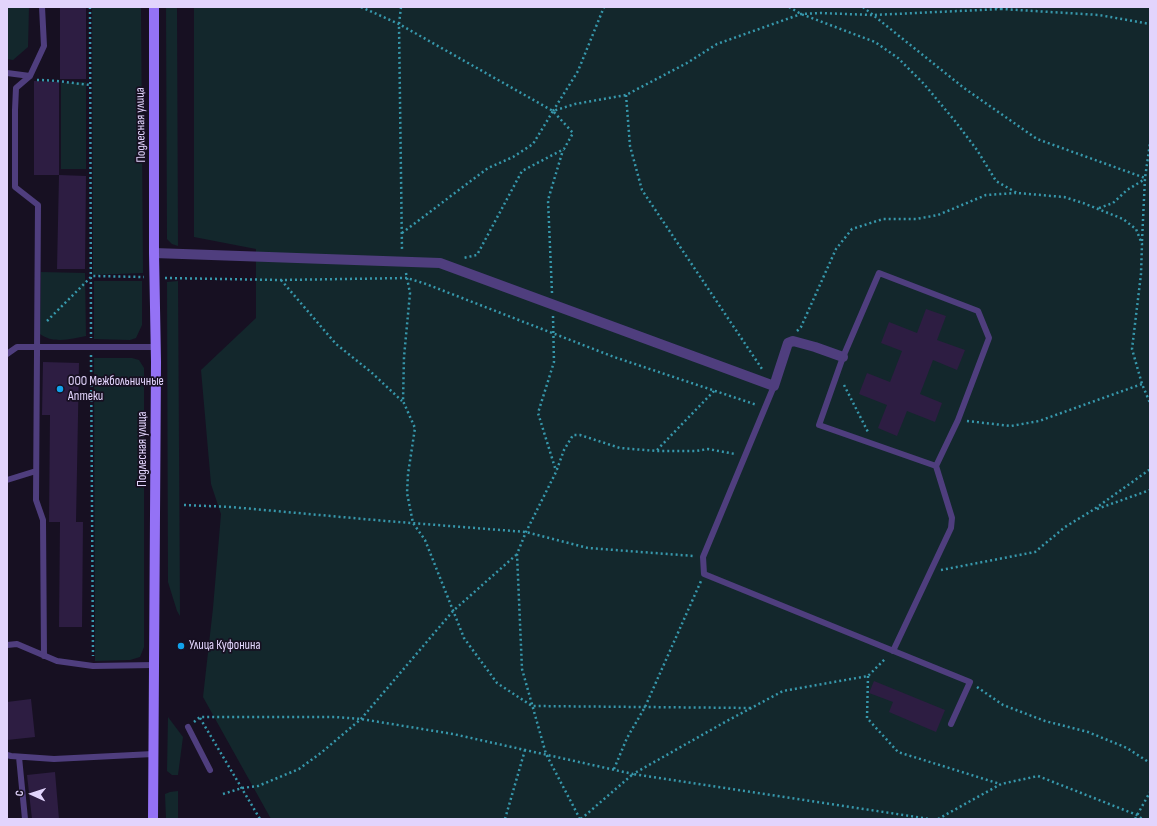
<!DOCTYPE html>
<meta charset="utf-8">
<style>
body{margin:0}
#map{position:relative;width:1157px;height:826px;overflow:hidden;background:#171022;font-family:"Sofia Sans Condensed",sans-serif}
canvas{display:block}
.frame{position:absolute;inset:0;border:8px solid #e2d4fc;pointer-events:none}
.north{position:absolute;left:12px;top:774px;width:40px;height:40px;-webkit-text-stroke:3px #171022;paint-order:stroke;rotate:273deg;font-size:11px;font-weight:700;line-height:16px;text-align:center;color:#e2d4fc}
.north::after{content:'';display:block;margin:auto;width:14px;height:18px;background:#e2d4fc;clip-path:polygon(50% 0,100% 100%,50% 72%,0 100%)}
</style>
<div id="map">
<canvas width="1157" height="826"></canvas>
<div class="frame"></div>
<div class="north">С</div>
</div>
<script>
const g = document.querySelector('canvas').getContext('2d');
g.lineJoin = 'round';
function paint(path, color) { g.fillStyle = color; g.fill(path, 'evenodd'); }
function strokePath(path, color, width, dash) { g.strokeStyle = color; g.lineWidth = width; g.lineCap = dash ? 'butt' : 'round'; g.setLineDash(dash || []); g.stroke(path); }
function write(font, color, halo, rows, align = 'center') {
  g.font = font + ' "Sofia Sans Condensed",sans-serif'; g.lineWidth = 3.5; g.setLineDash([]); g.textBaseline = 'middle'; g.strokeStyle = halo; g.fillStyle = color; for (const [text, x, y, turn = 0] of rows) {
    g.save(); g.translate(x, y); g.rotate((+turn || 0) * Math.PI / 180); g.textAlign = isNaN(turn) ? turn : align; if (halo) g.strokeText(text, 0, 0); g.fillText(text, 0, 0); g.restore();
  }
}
paint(new Path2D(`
 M 7,7 L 29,7 L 28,47 L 13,60 L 7,59 Z
 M 92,7 L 141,7 L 143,273 L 93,275 Z
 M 166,7 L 177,7 L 178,246 L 172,244 L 167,239 Z
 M 194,7 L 1150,7 L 1150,819 L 271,819 L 203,697 L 213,608 L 221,514 L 211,484 L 201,370 L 256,318 L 256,249 L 194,237 Z
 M 86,82 L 86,169 L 61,169 L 61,83 Z
 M 41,272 L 85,273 L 86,336 C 72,339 53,344 40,334 Z
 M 94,281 L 142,281 L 142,325 L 136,338 L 130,340 L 94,339 Z
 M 178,281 L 180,616 L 177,611 L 168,582 L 167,282 Z
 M 94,358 L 132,358 L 139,360 L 144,368 L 144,647 L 140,657 L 130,660 L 95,661 Z
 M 168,717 L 183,737 L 178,775 L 172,775 L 167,771 Z
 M 178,791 L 178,819 L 166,819 L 165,794 L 170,792 Z`), '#13272c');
paint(new Path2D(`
 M 60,7 L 86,7 L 86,79 L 60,79 Z
 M 34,81 L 59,82 L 59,175 L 34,175 Z
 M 59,175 L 86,176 L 85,269 L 57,269 Z
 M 926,309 L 946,316 L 937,340 L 965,350 L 957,370 L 933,360 L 920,394 L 942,403 L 935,422 L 907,411 L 897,436 L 878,428 L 887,405 L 859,394 L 867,373 L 890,382 L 902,351 L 881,343 L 889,322 L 917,333 Z
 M 43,362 L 79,363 L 76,522 L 83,522 L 82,627 L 59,627 L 60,522 L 49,522 L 50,415 L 42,415 Z
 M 874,681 L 945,710 L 936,732 L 889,712 L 893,702 L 869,693 Z
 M 31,699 L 35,737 L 7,740 L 7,702 Z
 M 55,772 L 59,819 L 32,819 L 27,775 Z`), '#2d1d42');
strokePath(new Path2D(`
 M 90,7 L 91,338
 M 361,7 L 399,24 L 553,111 L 573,133 L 564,149 L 522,171 L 477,255 L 463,258
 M 401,7 L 399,24 L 402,250
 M 789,7 L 801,14 L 875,42 L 898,58 L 924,84 L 955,121 L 977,150 L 996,181 L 1017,193 L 1064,197 L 1083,203 L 1123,219 L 1136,229 L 1142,244 L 1141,274 L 1132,349 L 1142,384 L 1150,403
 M 863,7 L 964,88 L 1037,139 L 1145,178
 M 996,7 L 1002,9 L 1099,15 L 1150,24
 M 37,80 C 55,80 72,83 90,85
 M 626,95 L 630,146 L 642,190 L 762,369
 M 553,111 L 578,71 L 604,7
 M 1099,208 L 1113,203 L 1127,190 L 1145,179
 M 402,233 L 488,168 L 513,157 L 533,144 L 553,111 L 575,104 L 626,95 L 687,63 L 717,44 L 801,14 L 820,13 L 873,15 L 1002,9
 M 1142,241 L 1145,178 L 1150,143
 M 406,273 L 410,293 L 404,357 L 403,401 L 415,428 L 408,474 L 407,493 L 413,523 L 425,540 L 464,638 L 497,683 L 532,706 L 752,708
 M 165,278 L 281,280 L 407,278 L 426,284 L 614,357 L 757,405
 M 281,280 L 336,344 L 371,372 L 402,401
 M 552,293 L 548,200 L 563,150
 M 553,316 L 554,362 L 538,413 L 556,471
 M 47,321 L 92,276 L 144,277
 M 797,331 L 801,327 L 836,249 L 852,229 L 883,219 L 916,219 L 938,215 L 986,195 L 1016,193
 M 91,355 L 93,656
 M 844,385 L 868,432
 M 967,421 L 1011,426 L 1039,421 L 1142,384
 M 657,450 L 714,391
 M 184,505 L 231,507 L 386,521 L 526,532 L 588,548 L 694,556
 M 1097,509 L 1150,490
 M 941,570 L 1035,552 L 1065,527 L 1093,510 L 1149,470 L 1150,466
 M 868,676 L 867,718 L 898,752 L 1000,784
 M 977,687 L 1003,705 L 1045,721 L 1088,732 L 1127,748 L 1150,763
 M 200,718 L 260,819
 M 194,722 L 200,717 L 335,717 L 361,719 L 453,734 L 633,774 L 725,722 L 783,691 L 868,676 L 886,658
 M 614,769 L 627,738 L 645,707 L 701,581
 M 223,794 L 242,788 L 258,786 L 299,769 L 322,752 L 361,719 L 453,611 L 516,555
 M 505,819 L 525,750
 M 580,819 L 546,754 L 522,669 L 517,554 L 526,532 L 556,472 L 564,450 L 573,435 L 580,435 L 620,448 L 657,451 L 696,451 L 708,449 L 735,454
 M 581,819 L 633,774 L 930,819
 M 938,819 L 1001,784 L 1038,776 L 1137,815 L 1142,819
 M 1135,819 L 1150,792`), '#3798ac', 2.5, [2, 3]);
strokePath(new Path2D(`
 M 42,7 L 44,46 L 30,76 L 16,88 L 15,110 L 15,187 L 38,205 L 36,500 L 43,520 L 44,656
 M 7,73 L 30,76
 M 7,354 L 17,347 L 156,347
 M 774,386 L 703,557 L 704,574 L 970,682 L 951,724
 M 7,480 L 36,471
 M 7,645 L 17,644 L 57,661 L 93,666 L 154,665
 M 893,651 L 951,528 L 952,518 L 936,466 L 958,420 L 989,338 L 978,311 L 879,273 L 843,357 L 819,425 L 936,466
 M 188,727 L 210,770
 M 7,755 L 11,756 L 54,759 L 153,754
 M 19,757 L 25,819`), '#4f3e7e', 6);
strokePath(new Path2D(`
 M 154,253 L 440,263 L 774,386 L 788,343 L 793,341 L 815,347 L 843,357`), '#4f3e7e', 10);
strokePath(new Path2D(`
 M 153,819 L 156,362 L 154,253 L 154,7`), '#9472f5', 10);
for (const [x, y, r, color] of [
 [60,389,4,"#11a2eb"],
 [181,646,4,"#11a2eb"]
]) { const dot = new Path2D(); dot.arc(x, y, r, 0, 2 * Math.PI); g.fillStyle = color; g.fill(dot); strokePath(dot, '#171022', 1.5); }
write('13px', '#e2d4fc', '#171022', [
 ["Подлесная улица",141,125,-91],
 ["Подлесная улица",143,449,-90]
]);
write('13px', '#e2d4fc', '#171022', [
 ["ООО Межбольничные",68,382],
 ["Аптеки",68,397],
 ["Улица Куфонина",189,646]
], 'left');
</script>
